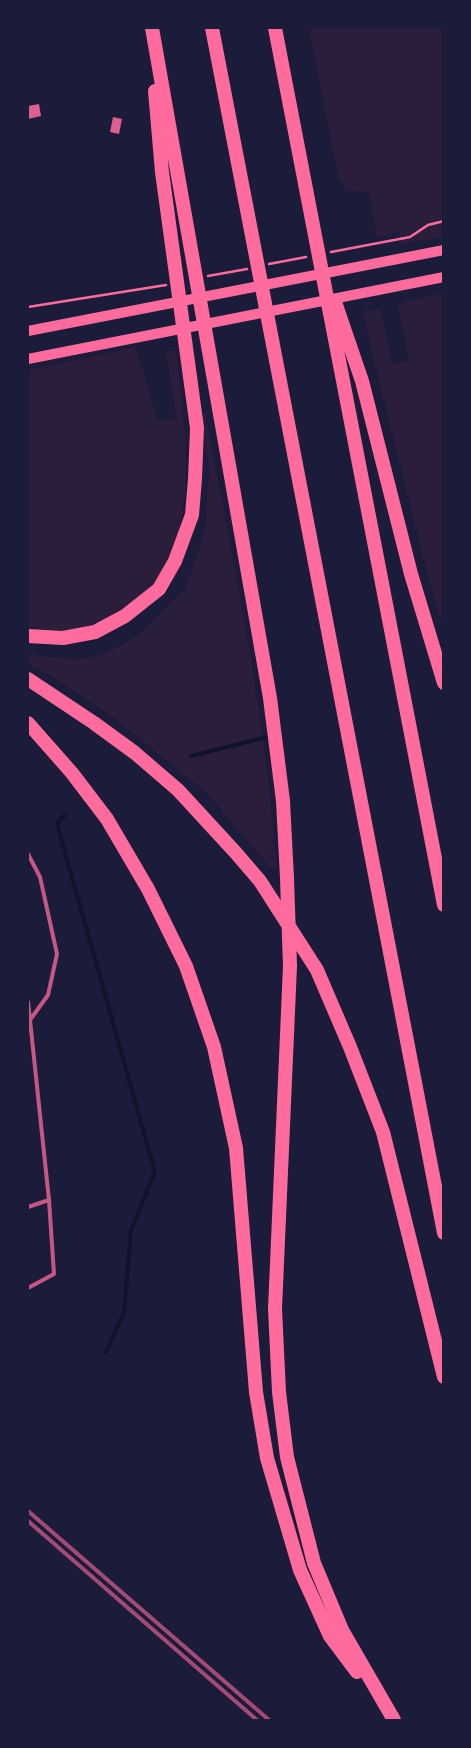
<!DOCTYPE html>
<style>
body{margin:0}
#map{position:relative;width:471px;height:1748px;overflow:hidden;background:#1b1b3a;font-family:"Asap Condensed",sans-serif}
canvas{display:block}
.frame{position:absolute;inset:0;border:29px solid #1b1b3a;pointer-events:none}
</style>
<div id="map">
<canvas width="471" height="1748"></canvas>
<div class="frame"></div>
</div>
<script>
const g = document.querySelector('canvas').getContext('2d');
g.lineJoin = 'round';
function paint(path, color) { g.fillStyle = color; g.fill(path, 'evenodd'); }
function strokePath(path, color, width, dash) { g.strokeStyle = color; g.lineWidth = width; g.lineCap = dash ? 'butt' : 'round'; g.setLineDash(dash || []); g.stroke(path); }
paint(new Path2D(`
 M 309,28 L 443,28 L 443,237 L 402,244 L 399,232 L 377,237 L 369,192 L 346,191 L 338,177 Z
 M 443,293 L 444,293 L 443,626 L 430,585 L 368,337 L 363,311 L 380,309 L 393,365 L 409,360 L 398,304 Z
 M 136,347 L 158,422 L 176,418 L 166,351 L 176,351 C 184,417 202,526 155,581 C 147,591 137,599 127,606 C 99,628 63,635 29,627 L 28,626 L 28,370 Z
 M 205,412 C 234,563 265,714 277,868 L 270,867 L 206,792 L 114,718 L 52,676 L 28,663 L 28,653 L 55,658 L 76,659 L 88,658 L 106,653 L 127,642 L 143,631 L 184,590 L 196,559 L 205,528 L 209,466 L 201,415 Z`), '#2a1e3b');
strokePath(new Path2D(`
 M 191,756 L 271,736
 M 66,814 L 57,824 L 155,1172 L 131,1230 L 124,1312 L 106,1352`), '#12122b', 4);
paint(new Path2D(`
 M 39,104 L 41,116 L 28,119 L 28,106 Z
 M 113,117 L 122,119 L 119,134 L 110,132 Z`), '#dd5f8e');
strokePath(new Path2D(`
 M 331,252 L 410,237 L 428,225 L 444,221
 M 269,264 L 306,257
 M 208,276 L 247,269
 M 28,307 L 166,285`), '#ff6b9d', 2.5);
strokePath(new Path2D(`
 M 28,854 L 40,877 L 57,954 L 48,995 L 30,1020
 M 28,1002 L 30,1020
 M 28,1020 L 30,1020 L 49,1200 L 28,1207
 M 28,1288 L 54,1274 L 49,1200`), '#c65784', 4);
strokePath(new Path2D(`
 M 28,331 L 444,250
 M 28,359 L 444,277`), '#ff6b9d', 10);
strokePath(new Path2D(`
 M 152,28 L 270,698 L 283,801 L 287,878 L 290,966 L 275,1309 L 279,1392 L 287,1457 L 314,1563 L 342,1630 L 394,1720
 M 212,28 L 444,1233
 M 275,28 L 444,905
 M 335,302 L 362,381 L 411,574 L 444,683
 M 28,636 L 63,638 L 95,632 L 125,616 L 159,589 L 175,561 L 192,515 L 195,479 L 197,428 L 162,172 L 155,91
 M 28,679 L 94,723 L 135,753 L 178,790 L 236,853 L 260,881 L 317,970 L 350,1047 L 383,1132 L 444,1377
 M 28,723 L 72,773 L 107,819 L 148,889 L 186,966 L 214,1047 L 236,1148 L 256,1392 L 267,1458 L 300,1570 L 330,1636 L 357,1672`), '#ff6b9d', 14);
strokePath(new Path2D(`
 M 28,1511 L 269,1720
 M 28,1521 L 257,1720`), '#a44b75', 4);
</script>
